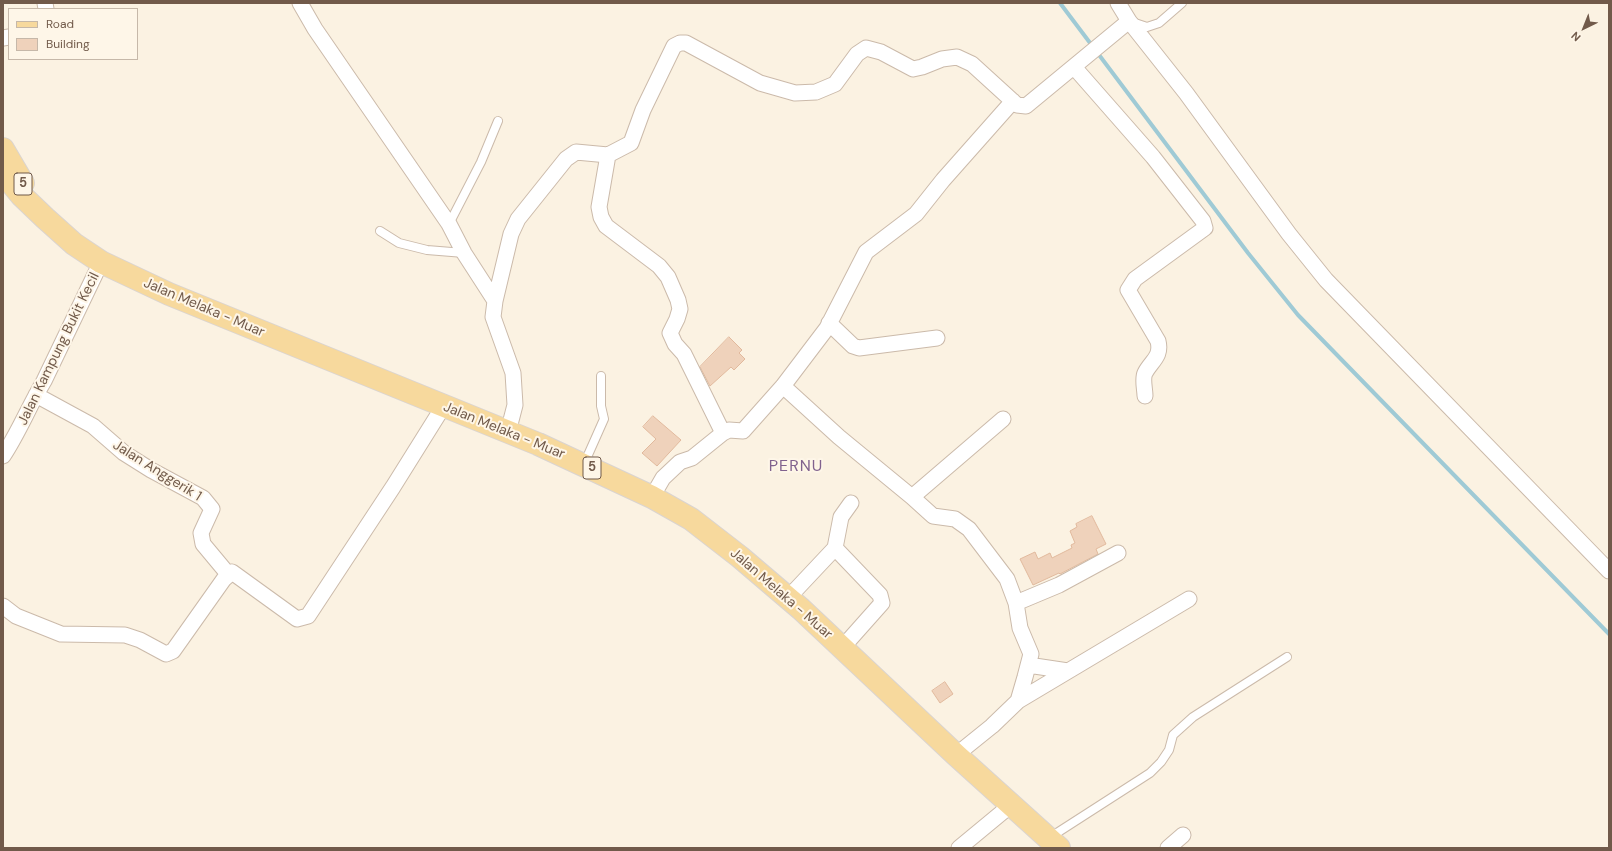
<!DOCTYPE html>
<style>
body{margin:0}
#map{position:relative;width:1612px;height:851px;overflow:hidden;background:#fbf2e2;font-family:"DM Sans",sans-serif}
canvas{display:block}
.frame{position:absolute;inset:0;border:4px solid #715a4a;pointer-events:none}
.legend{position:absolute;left:8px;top:8px;width:130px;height:52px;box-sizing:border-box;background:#fef6e8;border:1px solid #c6b8a9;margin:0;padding:5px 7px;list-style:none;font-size:12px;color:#715a4a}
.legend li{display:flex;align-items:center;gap:8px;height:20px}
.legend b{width:20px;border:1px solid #c6b8a9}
.north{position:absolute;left:1564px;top:8px;width:40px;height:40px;-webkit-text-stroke:3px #fef6e8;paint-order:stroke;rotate:223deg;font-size:11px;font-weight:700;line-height:16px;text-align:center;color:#715a4a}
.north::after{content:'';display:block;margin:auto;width:14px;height:18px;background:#715a4a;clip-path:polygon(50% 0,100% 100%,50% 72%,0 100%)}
</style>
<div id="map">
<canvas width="1612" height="851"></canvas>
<div class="frame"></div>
<ul class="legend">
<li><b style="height:5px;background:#f7d99d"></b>Road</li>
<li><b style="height:11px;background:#efd2bb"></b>Building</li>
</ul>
<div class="north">N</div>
</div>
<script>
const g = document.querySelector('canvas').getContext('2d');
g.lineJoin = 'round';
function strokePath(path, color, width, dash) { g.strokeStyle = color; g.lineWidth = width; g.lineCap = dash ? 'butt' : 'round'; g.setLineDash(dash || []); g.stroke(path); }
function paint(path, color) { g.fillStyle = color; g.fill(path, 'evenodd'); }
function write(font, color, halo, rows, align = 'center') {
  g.font = font + ' "DM Sans",sans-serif'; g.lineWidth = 4; g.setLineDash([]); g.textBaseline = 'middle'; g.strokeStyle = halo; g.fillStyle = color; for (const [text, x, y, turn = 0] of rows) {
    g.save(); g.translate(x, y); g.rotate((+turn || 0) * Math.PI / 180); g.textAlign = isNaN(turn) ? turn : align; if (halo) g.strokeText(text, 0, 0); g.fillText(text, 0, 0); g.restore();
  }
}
strokePath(new Path2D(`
 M 1060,3 L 1248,253 L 1298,315 L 1609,634`), '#9fcad5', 4);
const building = new Path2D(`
 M 729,337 L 742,350 L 739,353 L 745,359 L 734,370 L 731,367 L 710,386 L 700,367 Z
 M 653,416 L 681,440 L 657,466 L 642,453 L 656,439 L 643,427 Z
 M 1092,516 L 1106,544 L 1096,549 L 1098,554 L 1060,574 L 1059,573 L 1033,585 L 1020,559 L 1035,552 L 1038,559 L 1050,553 L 1052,558 L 1072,548 L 1071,545 L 1075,543 L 1070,531 L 1077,527 L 1076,524 Z
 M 945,682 L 953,694 L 940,703 L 932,691 Z`);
paint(building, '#efd2bb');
strokePath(building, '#e1b99d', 1);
const lane = new Path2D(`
 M 1132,22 L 1147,27 L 1159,23 L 1182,3
 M 449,224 L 481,162 L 498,121
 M 380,231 L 399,243 L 427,250 L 464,253
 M 584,464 L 604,419 L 601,406 L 601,376
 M 1049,838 L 1150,773 L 1161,762 L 1169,750 L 1173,735 L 1193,717 L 1287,657`);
const street = new Path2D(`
 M 45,3 L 46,9
 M 300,3 L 315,29 L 449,224 L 464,253 L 495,301
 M 1118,3 L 1129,21 L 1186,93 L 1289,234 L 1326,280 L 1609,571
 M 3,38 L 9,37
 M 1074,67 L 1153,157 L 1203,221 L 1205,228 L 1135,279 L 1128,290 L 1158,341 C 1162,357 1151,361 1145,373 C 1142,379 1145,389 1145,396
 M 608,155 L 599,207 L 601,217 L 606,226 L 659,266 L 668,277 L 678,300 L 680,309 L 677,319 L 670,333 L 675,344 L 684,354 L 723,433
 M 829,323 L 853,346 L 859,348 L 937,338
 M 783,386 L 839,437 L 912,497 L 933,516 L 955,519 L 969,529 L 1007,579 L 1016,603 L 1020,628 L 1031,654 L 1025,677 L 1018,701 L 992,726 L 956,755
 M 36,395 L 93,426 L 124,453 L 151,470 L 203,498 L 212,509 L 201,533 L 203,544 L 228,574
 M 508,432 L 515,405 L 513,373 L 493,317 L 495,301 L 511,234 L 518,219 L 566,159 L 576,152 L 608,155 L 631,143 L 643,110 L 674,46 L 680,43 L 686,43 L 760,83 L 795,93 L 816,92 L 835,84 L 857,54 L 866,48 L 881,52 L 913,69 L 922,67 L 942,59 L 957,57 L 972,64 L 1017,105 L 1026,106 L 1129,21
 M 3,456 C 19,432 29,406 44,381 L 101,262
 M 652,497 L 663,478 L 680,462 L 692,458 L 723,433 L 729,430 L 743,431 L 783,386 L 827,328 L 866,252 L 916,214 L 943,180 L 1013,101
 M 912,497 L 1003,419
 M 835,548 L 841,517 L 851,503
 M 788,598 L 835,548 L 880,595 L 882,603 L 842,648
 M 1016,603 L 1059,585 L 1118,553
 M 3,606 L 16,616 L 61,634 L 125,635 L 140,640 L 166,654 L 173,651 L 224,579 L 232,572 L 297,619 L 308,616 L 393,487 L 443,407
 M 1028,665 L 1068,671
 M 1018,701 L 1189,599
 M 959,848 L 1011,805
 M 1168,848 L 1183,835`);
const primary = new Path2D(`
 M 3,149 L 23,183
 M 3,173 L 21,195 L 45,218 L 74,244 L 101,262 L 169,294 L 538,444 L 652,497 L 691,519 L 740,557 L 801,609 L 956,755 L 1059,848`);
strokePath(lane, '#cbbaaa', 10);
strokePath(street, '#cbbaaa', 17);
strokePath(primary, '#dad4d0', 24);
strokePath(lane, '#fff', 8);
strokePath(street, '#fff', 15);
strokePath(primary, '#f7d99d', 22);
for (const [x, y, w] of [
 [23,184,18],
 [592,468,18]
]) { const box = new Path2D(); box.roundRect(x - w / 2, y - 11, w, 22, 3); g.fillStyle = '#fef6e8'; g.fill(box); strokePath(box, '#715a4a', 1); }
write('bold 13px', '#715a4a', null, [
 ["5",23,184],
 ["5",592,468]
]);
write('14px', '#715a4a', '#fef6e8', [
 ["Jalan Melaka - Muar",204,308,23],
 ["Jalan Kampung Bukit Kecil",59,349,-64],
 ["Jalan Melaka - Muar",504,431,22],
 ["Jalan Anggerik 1",157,471,32],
 ["Jalan Melaka - Muar",781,594,41]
]);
g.letterSpacing = '1px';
write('16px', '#81628e', '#fef6e8', [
 ["PERNU",796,467]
]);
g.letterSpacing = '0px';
</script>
